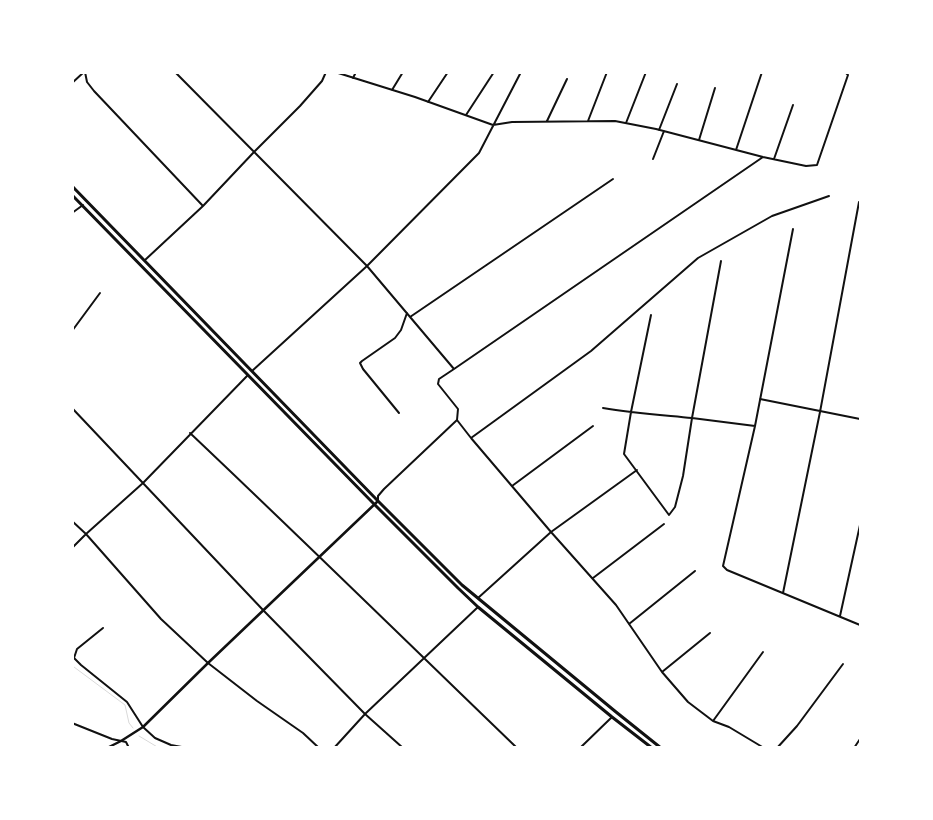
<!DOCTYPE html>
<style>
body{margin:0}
#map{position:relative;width:933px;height:820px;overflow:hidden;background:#fff;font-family:Roboto,sans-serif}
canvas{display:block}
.frame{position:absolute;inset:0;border:74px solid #fff;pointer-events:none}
</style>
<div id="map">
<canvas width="933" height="820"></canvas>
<div class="frame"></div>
</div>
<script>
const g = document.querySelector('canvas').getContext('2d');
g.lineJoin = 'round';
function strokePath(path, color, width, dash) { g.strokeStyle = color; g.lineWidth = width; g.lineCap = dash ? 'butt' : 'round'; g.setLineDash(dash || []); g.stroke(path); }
strokePath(new Path2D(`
 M 72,665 L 74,667 L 125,705 L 129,723 L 133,728
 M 139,736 L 159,748`), '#d9d9d9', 1);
strokePath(new Path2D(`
 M 85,72 L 87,82 L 94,91 L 203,206
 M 175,72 L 367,266 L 454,369 L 439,379 L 438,384 L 458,409 L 457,420 L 471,438 L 551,532 L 616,605 L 662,672 L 688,702 L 713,721 L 729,727 L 764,748
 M 335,72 L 415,97 L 493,125 L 512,122 L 615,121 L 656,129 L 763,157 L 806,166 L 817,165 L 848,75 L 845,72
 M 353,78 L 356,72
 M 72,83 L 84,72
 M 392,90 L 403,72
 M 428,102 L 448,72
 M 466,115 L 494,72
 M 547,121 L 567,79
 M 588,121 L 607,72
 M 626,123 L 646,72
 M 659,130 L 677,84
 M 699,140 L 715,88
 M 736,150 L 762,72
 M 653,159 L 664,131
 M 774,159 L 793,105
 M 72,213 L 83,205
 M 793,229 L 755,426 L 723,566 L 727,570 L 860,625
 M 145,260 L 203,206 L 254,152 L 300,106 L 322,81 L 326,72
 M 721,261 L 692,418 L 755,426
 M 410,317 L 613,179
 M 72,331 L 100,293
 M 454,369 L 763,157
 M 252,371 L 367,266 L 479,153 L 521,72
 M 760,399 L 860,419
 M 72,408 L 263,610 L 365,714 L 403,748
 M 603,408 C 633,413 662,415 692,418 L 683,476 L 675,507 L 669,515 L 624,454 L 631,412 L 651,315
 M 399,413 L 363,369 L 360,363 L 362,361 L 395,338 L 401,330 L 407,313
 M 190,433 C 300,537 408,643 517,748
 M 471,438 L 591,351 L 698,258 L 772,216 L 829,196
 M 512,486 L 593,426
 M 378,501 L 378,496 L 384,489 L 457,420
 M 72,521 L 86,534 L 161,619 L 208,663 L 257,701 L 303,733 L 319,748
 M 72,548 L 86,534 L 143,483 L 248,375
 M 593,578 L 664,524
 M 783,593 L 820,412 L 859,202
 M 478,598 L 551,532 L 637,470
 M 840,616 L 860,525
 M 629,624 L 695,571
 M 103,628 L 77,649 L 74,658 L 81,665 L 127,702 L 143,727 L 155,738 L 171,745 L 187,748
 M 662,672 L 710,633
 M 713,721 L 763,652
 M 72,723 L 112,739 L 126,742 L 129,748
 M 334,748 L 365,714 L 478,607
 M 580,748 L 612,717
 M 777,748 L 797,726 L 843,664
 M 854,748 L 860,739`), '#111', 2);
strokePath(new Path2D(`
 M 107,748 L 121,741 L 143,727 L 208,663 L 378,501`), '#111', 2.5);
strokePath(new Path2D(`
 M 72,186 L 378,501 L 462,585 L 616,712 L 661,748
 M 72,195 L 374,504 L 458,588 L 478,607 L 612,717 L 652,748`), '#111', 3);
</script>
